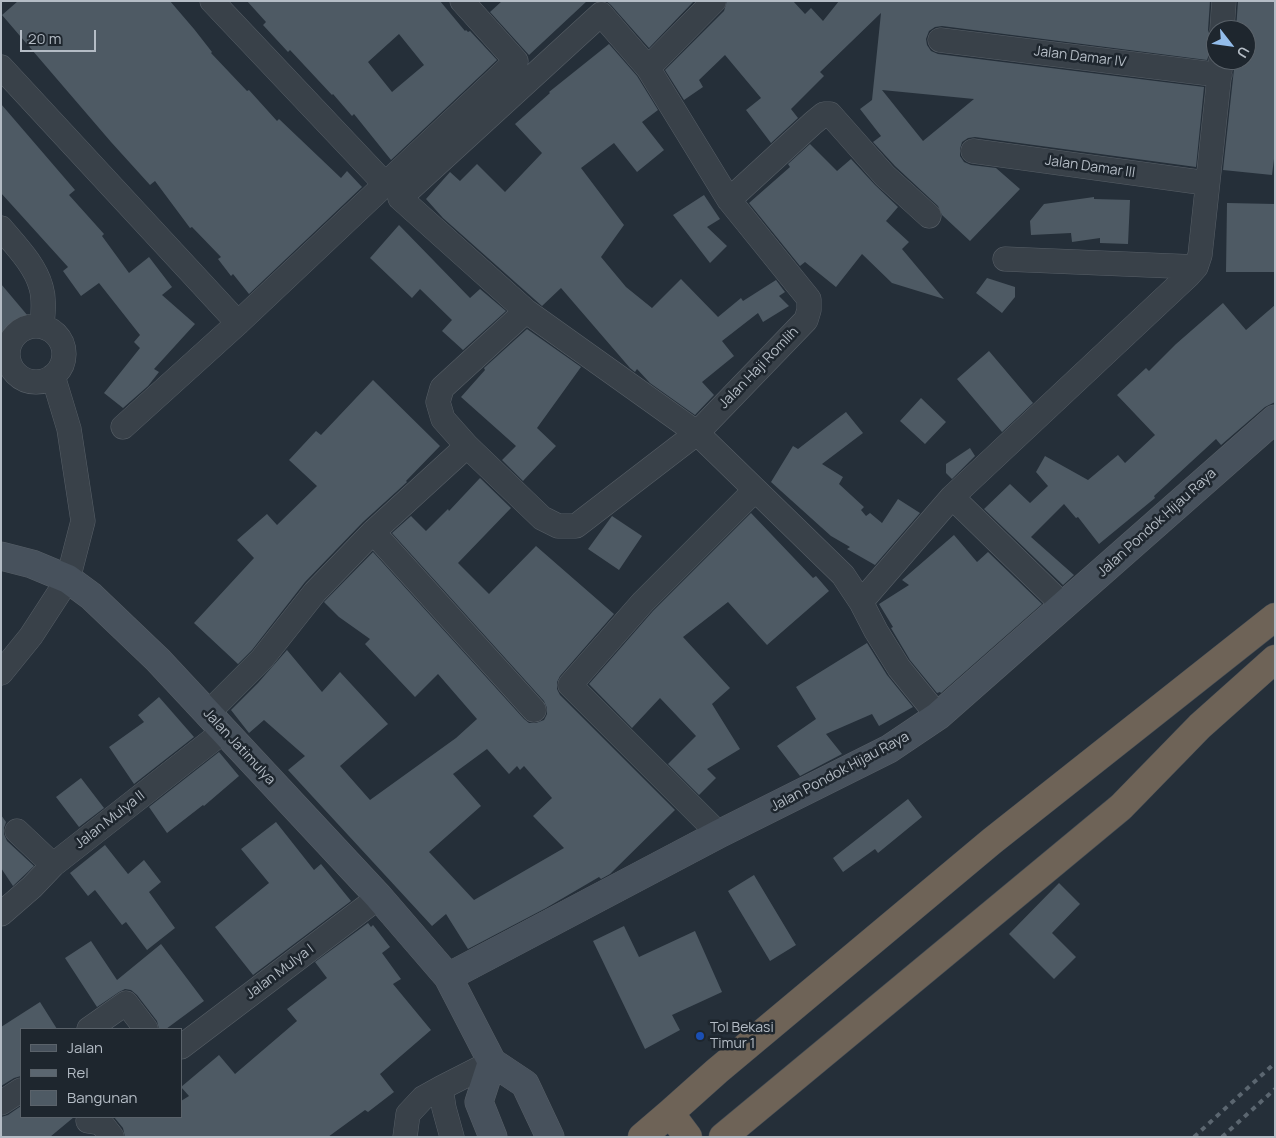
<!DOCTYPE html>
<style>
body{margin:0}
#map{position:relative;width:1276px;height:1138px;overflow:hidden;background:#252f39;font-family:Manrope,sans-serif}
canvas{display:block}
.frame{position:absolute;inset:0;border:2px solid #b4bcc5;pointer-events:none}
.legend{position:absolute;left:20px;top:1028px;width:162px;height:90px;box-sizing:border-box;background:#1e262e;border:1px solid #5a626a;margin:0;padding:6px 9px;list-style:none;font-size:15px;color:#b4bcc5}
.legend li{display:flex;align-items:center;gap:10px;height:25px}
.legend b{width:25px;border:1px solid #5a626a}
.north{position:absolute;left:1206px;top:20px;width:50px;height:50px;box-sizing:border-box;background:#1e262e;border:1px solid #5a626a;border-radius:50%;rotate:120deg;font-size:14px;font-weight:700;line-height:20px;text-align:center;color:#b4bcc5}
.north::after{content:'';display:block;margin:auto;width:18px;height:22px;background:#93bdeb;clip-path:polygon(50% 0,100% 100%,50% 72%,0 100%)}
.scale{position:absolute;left:20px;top:30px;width:76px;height:22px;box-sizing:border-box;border:2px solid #b4bcc5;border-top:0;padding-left:6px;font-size:15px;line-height:18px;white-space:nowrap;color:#b4bcc5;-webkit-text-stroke:4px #1e262e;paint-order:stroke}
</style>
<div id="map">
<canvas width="1276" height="1138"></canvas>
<div class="frame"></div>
<ul class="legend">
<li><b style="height:6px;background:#47515c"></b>Jalan</li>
<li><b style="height:6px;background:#5b6670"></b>Rel</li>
<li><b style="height:14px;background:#4e5a64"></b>Bangunan</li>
</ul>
<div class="north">U</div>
<div class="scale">20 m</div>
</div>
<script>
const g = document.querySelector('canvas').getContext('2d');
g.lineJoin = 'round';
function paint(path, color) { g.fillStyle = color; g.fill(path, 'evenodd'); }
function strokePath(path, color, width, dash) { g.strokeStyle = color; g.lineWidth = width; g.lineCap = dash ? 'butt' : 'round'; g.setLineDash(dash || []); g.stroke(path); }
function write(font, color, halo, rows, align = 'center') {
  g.font = font + ' Manrope,sans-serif'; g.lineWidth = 5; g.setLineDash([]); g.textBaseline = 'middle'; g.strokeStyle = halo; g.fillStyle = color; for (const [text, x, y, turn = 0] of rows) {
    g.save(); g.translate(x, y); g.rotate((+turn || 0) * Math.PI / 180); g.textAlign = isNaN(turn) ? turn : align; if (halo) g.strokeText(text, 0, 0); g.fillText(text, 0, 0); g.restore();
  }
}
paint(new Path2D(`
 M 18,1 L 170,1 L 194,29 L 212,52 L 211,53 L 247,91 L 249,90 L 277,121 L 279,119 L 341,178 L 347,171 L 362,187 L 249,294 L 233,274 L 231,276 L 218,259 L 221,257 L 192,227 L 190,228 L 155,181 L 150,185 L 111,142 L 2,15 Z
 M 247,1 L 440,1 L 465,31 L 466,30 L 468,32 L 470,31 L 497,60 L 391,160 L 354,114 L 352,116 L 333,94 L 332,95 L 290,50 L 288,52 L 263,25 L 266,22 ZM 399,34 L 424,65 L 392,92 L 368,62 Z
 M 502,1 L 587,1 L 529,55 L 490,12 Z
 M 606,1 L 694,1 L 649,48 L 611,5 Z
 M 727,1 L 793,1 L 805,14 L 811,8 L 823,21 L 839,1 L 1210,1 L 1208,30 L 1210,36 L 1216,42 L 1216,47 L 1210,52 L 1207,60 L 942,26 L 935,27 L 929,31 L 926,39 L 927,45 L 931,51 L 938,54 L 1204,87 L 1196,167 L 975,137 L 968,138 L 962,142 L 960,149 L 960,156 L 964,162 L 971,165 L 996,168 L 1020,189 L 970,241 L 942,215 L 938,206 L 895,166 L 873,142 L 881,136 L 860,109 L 872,100 L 881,13 L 820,72 L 824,76 L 791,109 L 798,118 L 771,143 L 746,110 L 761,98 L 725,55 L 699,80 L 703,87 L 684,100 L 665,70 L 724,11 ZM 882,90 L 974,99 L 923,141 Z
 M 1238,1 L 1275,1 L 1275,151 L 1272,175 L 1223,170 L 1235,60 L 1246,60 L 1246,30 L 1236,30 Z
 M 609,44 L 637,76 L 658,110 L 642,122 L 664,150 L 637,172 L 614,143 L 581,168 L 624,225 L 601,257 L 626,287 L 652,308 L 681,279 L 718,317 L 741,298 L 743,301 L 776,280 L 785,292 L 779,296 L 789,306 L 763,322 L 758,313 L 722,341 L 734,356 L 702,382 L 714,395 L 695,415 L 650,383 L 637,369 L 635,372 L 630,368 L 561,288 L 542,306 L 443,218 L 426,199 L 450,172 L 460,181 L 477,164 L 505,192 L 542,153 L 515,124 L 550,93 L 549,92 Z
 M 1,104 L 75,190 L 69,195 L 104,234 L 102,236 L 129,273 L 149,257 L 172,287 L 162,295 L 195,324 L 154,369 L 159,372 L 148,386 L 123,408 L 104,393 L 140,348 L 134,342 L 140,335 L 99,283 L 81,296 L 63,271 L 68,267 L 1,193 Z
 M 810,144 L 837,171 L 851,159 L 875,185 L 898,207 L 886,221 L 909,242 L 902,249 L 944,299 L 892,283 L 862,254 L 836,287 L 805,262 L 800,266 L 749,203 L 790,167 L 788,164 Z
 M 704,195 L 720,219 L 707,227 L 727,246 L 710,263 L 673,215 Z
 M 1094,197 L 1094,199 L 1130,200 L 1128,244 L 1100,243 L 1100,238 L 1072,242 L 1071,233 L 1031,235 L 1030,221 L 1044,204 Z
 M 1227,203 L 1275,204 L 1275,272 L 1226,272 Z
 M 399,225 L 470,298 L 480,289 L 506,311 L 463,350 L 442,331 L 452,320 L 420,289 L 412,298 L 370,258 Z
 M 987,278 L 1015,287 L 1015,297 L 1002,313 L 976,293 Z
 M 1,284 L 28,316 L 1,338 Z
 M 1223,303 L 1246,330 L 1275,305 L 1275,402 L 1265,407 L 1221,445 L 1216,439 L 1154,496 L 1155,498 L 1099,544 L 1078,517 L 1076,518 L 1064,504 L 1031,537 L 1074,575 L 1063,585 L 984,509 L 1010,484 L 1030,503 L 1048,486 L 1036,472 L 1045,456 L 1088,480 L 1118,455 L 1125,463 L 1155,435 L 1117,395 L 1146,368 L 1149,371 L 1176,344 Z
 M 527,329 L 581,367 L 537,428 L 556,446 L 523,481 L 502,460 L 516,446 L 461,397 L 485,370 L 484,368 Z
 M 989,351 L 1033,403 L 1002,432 L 957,379 Z
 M 373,380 L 440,446 L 406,481 L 407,482 L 363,522 L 305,582 L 252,650 L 238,664 L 194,623 L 254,558 L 237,540 L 267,514 L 277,525 L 317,486 L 289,460 L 316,431 L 321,435 Z
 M 921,398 L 946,422 L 925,444 L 900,421 Z
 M 846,412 L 863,433 L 822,464 L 843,477 L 839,484 L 864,507 L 861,510 L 866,516 L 870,513 L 882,523 L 898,499 L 920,513 L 875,565 L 847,549 L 850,547 L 831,536 L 771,482 L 793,446 L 798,449 Z
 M 970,448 L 975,456 L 952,479 L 946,473 L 946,464 Z
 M 480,478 L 511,508 L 458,563 L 489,594 L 536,546 L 614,614 L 560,676 L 557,682 L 557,689 L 560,695 L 675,810 L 610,874 L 601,879 L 599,877 L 546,908 L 468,949 L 446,914 L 432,926 L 288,770 L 305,756 L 264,720 L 249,733 L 231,710 L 258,683 L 287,650 L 322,692 L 340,672 L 388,724 L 340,766 L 370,800 L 456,738 L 477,719 L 438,674 L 415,697 L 365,644 L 370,639 L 339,617 L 324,602 L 373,552 L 524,719 L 529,723 L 536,723 L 544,720 L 547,714 L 547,708 L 544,701 L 392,533 L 411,516 L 426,531 L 448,509 L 449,511 ZM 487,749 L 509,774 L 517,766 L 520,770 L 524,766 L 552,798 L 533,816 L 564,848 L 474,900 L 429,852 L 481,806 L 453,774 Z
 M 751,513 L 813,578 L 816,576 L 829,591 L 767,645 L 728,602 L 683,637 L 730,688 L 712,704 L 740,749 L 707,769 L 716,778 L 699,795 L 668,764 L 696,736 L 660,698 L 632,728 L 589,684 L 653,611 Z
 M 612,516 L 642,536 L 619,570 L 588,549 Z
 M 954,535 L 977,562 L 988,552 L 1042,604 L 941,693 L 940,692 L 937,693 L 910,660 L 891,628 L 893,627 L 879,604 L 909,585 L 902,580 Z
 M 867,643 L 887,675 L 913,707 L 879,726 L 872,714 L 826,734 L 842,754 L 800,776 L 777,746 L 816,719 L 796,687 Z
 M 159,697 L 194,737 L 134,784 L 109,747 L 144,722 L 138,715 Z
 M 219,752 L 239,776 L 204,806 L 203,805 L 167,833 L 149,807 Z
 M 81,778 L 104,808 L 79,827 L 56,797 Z
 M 908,799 L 922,817 L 878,853 L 875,849 L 843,872 L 833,858 Z
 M 1,815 L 6,822 L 4,828 L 4,834 L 7,841 L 34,866 L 13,886 L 1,868 Z
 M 276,822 L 314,870 L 321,864 L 351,901 L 253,975 L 215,927 L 269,883 L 241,849 Z
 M 105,845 L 128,874 L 144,860 L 161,882 L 149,892 L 175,928 L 147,950 L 126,922 L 122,925 L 95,890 L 88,896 L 70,873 Z
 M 754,875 L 796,945 L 770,961 L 728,891 Z
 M 1059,883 L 1080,904 L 1052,933 L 1076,957 L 1054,979 L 1009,934 Z
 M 368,923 L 371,927 L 373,925 L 390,947 L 382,953 L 401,979 L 393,984 L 431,1030 L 380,1074 L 394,1092 L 368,1112 L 365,1110 L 328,1137 L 125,1137 L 123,1128 L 114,1117 L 181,1117 L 181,1101 L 189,1096 L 181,1087 L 219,1055 L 235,1074 L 297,1021 L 287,1009 L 327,978 L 315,962 Z
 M 624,926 L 639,957 L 695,931 L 722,992 L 672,1015 L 680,1030 L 645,1049 L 593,941 Z
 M 91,941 L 117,980 L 161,944 L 204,1001 L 166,1029 L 159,1029 L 157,1021 L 137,995 L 131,990 L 125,989 L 119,992 L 97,1007 L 65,958 Z
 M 40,1002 L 57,1029 L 21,1029 L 21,1076 L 14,1078 L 1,1086 L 1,1027 Z
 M 21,1106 L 21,1117 L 74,1117 L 50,1137 L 1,1137 L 1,1117 L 8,1115 Z`), '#4e5a64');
const street = new Path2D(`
 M 212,1 L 385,184
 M 714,1 L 648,68 L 729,200 L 809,299 L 809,310 L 806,320 L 697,433 L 843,575 L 861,602 L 876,631 L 899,668 L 938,716
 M 1222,30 L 1224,1
 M 940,40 L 1220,75
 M 1,67 L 238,323
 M 973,151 L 1206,183
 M 729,200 L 813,123 L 824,114 L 830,114 L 885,176 L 929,216
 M 1,228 C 16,246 35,265 41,287 C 45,300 43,313 42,326
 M 1005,259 L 1196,267
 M8 354a28 28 0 1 1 56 0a28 28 0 1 1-56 0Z
 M 123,427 L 238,323 L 516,61 L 462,1
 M 467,446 L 542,518 L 558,526 L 576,526 L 697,433 L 526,311 L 400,198 L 601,14 L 648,68
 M 952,497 L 1064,606
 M 373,532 L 534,710
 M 861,602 L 952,497 L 1188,276 L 1196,267 L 1200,255 L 1221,60
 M 1,673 L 31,636 L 68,579 L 83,521 L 69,429 L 53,376
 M 208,713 L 262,659 L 315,592 L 373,532 L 467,446 L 443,419 L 438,402 L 442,388 L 526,311
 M 17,831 L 53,865
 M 719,834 L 570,685 L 643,602 L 755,490
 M 1,914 L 32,887 L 53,865 L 224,731
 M 89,1029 L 126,1003 L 146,1029
 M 181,1047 L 379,897
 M 1,1103 L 21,1090
 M 88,1121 L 101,1123 L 112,1137
 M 405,1137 L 408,1114 L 423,1098 L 441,1088
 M 452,1137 L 444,1108 L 441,1088 L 492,1062`);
const secondary = new Path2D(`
 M 1,556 L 32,564 L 68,579 L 91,596 L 158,660 L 379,897 L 448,977 L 492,1062 L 525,1084 L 550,1137
 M 448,977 L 719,834 L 889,749 L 938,716 L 1275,419
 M 492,1062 L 479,1102 L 493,1137`);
const highway = new Path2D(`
 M 670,1113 L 688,1137
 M 642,1137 L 670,1113 L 717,1071 L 992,841 L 1275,617
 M 723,1137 L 1121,807 L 1200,726 L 1275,659`);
strokePath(street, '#575f67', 25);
strokePath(secondary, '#575f67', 29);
strokePath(highway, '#444c54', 29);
strokePath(street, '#394149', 24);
strokePath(secondary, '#47515c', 28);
strokePath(highway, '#6e6357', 28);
strokePath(new Path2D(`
 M 1194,1137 L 1275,1063
 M 1222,1137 L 1275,1089`), '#5b6670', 4, [5, 5]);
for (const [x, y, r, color] of [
 [700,1036,5,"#1a4fb4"]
]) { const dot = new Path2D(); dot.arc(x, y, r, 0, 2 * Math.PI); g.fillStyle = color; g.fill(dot); strokePath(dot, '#1e262e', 2); }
write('14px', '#b4bcc5', '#1e262e', [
 ["Jalan Damar IV",1080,57,7],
 ["Jalan Damar III",1090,167,8],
 ["Jalan Haji Romlih",759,368,-46],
 ["Jalan Pondok Hijau Raya",1157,523,-42],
 ["Jalan Jatimulya",239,747,47],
 ["Jalan Pondok Hijau Raya",840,772,-28],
 ["Jalan Mulya II",110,820,-38],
 ["Jalan Mulya I",280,972,-37]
]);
write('14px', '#b4bcc5', '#1e262e', [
 ["Tol Bekasi",710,1028],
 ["Timur 1",710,1044]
], 'left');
</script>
